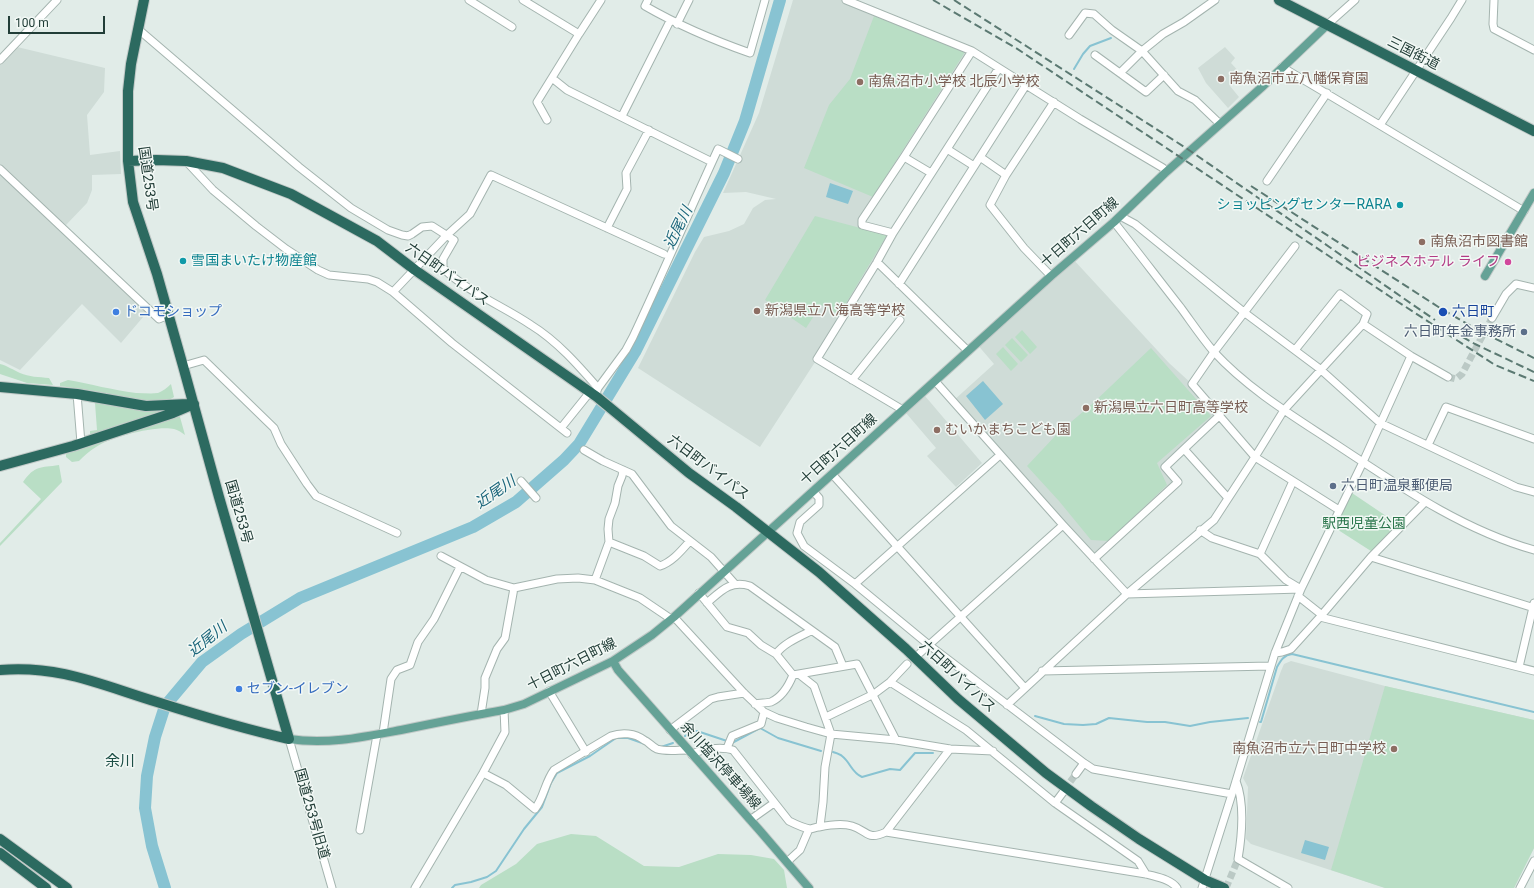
<!DOCTYPE html>
<meta charset="utf-8">
<style>
body{margin:0}
#map{position:relative;width:1534px;height:888px;overflow:hidden;background:#e1ece8;font-family:Roboto,sans-serif}
canvas{display:block}
.scale{position:absolute;left:8px;top:16px;width:97px;height:18px;box-sizing:border-box;border:2px solid #213d37;border-top:0;padding-left:5px;font-size:12px;line-height:14px;white-space:nowrap;color:#213d37;-webkit-text-stroke:3px #f2f8f5;paint-order:stroke}
</style>
<div id="map">
<canvas width="1534" height="888"></canvas>
<div class="scale">100 m</div>
</div>
<script>
const g = document.querySelector('canvas').getContext('2d');
g.lineJoin = 'round';
function paint(path, color) { g.fillStyle = color; g.fill(path, 'evenodd'); }
function strokePath(path, color, width, dash) { g.strokeStyle = color; g.lineWidth = width; g.lineCap = dash ? 'butt' : 'round'; g.setLineDash(dash || []); g.stroke(path); }
function write(font, color, halo, rows, align = 'center') {
  g.font = font + ' Roboto,"Noto Sans JP",sans-serif'; g.lineWidth = 3; g.setLineDash([]); g.textBaseline = 'middle'; g.strokeStyle = halo; g.fillStyle = color; for (const [text, x, y, turn = 0] of rows) {
    g.save(); g.translate(x, y); g.rotate((+turn || 0) * Math.PI / 180); g.textAlign = isNaN(turn) ? turn : align; if (halo) g.strokeText(text, 0, 0); g.fillText(text, 0, 0); g.restore();
  }
}
paint(new Path2D(`
 M 793,0 L 846,0 L 972,51 L 862,225 L 893,233 L 817,359 L 760,447 L 638,368 L 695,252 L 704,237 L 729,231 L 744,224 L 753,208 L 765,200 L 776,199 L 746,192 L 723,193 L 759,113 Z
 M 13,46 L 105,68 L 104,92 L 87,115 L 90,155 L 120,151 L 121,174 L 92,175 L 92,190 L 87,203 L 66,225 L 18,185 L 149,310 L 121,343 L 82,304 L 20,370 L 0,360 L 0,60 Z
 M 1225,47 L 1235,58 L 1231,63 L 1242,75 L 1230,86 L 1239,97 L 1228,108 L 1206,83 L 1198,68 Z
 M 1072,258 L 1169,363 L 1192,384 L 1220,415 L 1165,467 L 1178,482 L 1094,559 L 953,401 L 994,364 L 976,343 Z
 M 925,396 L 982,463 L 956,487 L 927,456 L 936,448 L 906,413 Z
 M 1291,661 L 1385,686 L 1534,720 L 1534,848 L 1514,888 L 1385,888 L 1251,844 L 1246,839 L 1248,787 L 1243,778 L 1281,671 L 1284,664 Z`), '#cfdcd7');
paint(new Path2D(`
 M 874,16 L 965,52 L 873,197 L 804,168 L 829,105 L 850,79 Z
 M 815,216 L 887,235 L 839,315 L 821,305 L 806,328 L 765,300 Z
 M 1022,330 L 1037,347 L 1030,354 L 1015,337 Z
 M 1012,338 L 1028,355 L 1021,362 L 1005,345 Z
 M 1003,347 L 1018,364 L 1011,371 L 996,354 Z
 M 1151,348 L 1211,416 L 1157,463 L 1167,485 L 1109,541 L 1091,540 L 1059,501 L 1027,466 L 1058,433 L 1091,405 Z
 M 0,364 C 8,366 13,370 20,373 C 29,377 39,377 49,378 L 53,385 L 27,383 L 0,374 Z
 M 68,380 C 91,384 112,390 136,393 C 143,393 151,394 158,393 C 163,391 167,388 171,384 L 174,397 C 156,409 115,395 94,391 C 83,389 71,388 60,386 L 60,383 Z
 M 88,398 L 171,410 L 121,424 L 90,436 L 90,431 L 97,430 L 95,403 L 88,402 Z
 M 173,417 L 180,417 L 185,435 C 181,432 178,430 174,429 C 157,425 110,437 96,447 C 89,451 84,456 79,461 L 72,462 L 66,457 L 66,453 Z
 M 59,465 L 62,482 L 0,546 L 0,543 L 41,499 L 23,482 C 35,465 40,468 59,465 Z
 M 1349,491 L 1401,526 L 1374,553 L 1332,526 Z
 M 1385,686 L 1534,720 L 1534,848 L 1514,888 L 1385,888 L 1331,870 Z
 M 571,834 L 596,836 L 644,866 L 679,867 L 718,854 L 751,855 L 774,859 L 784,870 L 787,888 L 479,888 L 481,885 L 516,864 L 537,844 Z`), '#b9dec5');
paint(new Path2D(`
 M 830,183 L 853,191 L 848,204 L 826,197 Z
 M 983,381 L 1003,404 L 985,420 L 966,396 Z
 M 1305,840 L 1329,847 L 1325,860 L 1301,853 Z`), '#88c3d2');
strokePath(new Path2D(`
 M 1074,69 L 1083,54 L 1090,46 L 1111,38
 M 1035,716 L 1064,724 L 1083,725 L 1096,724 L 1109,718 L 1147,722 L 1165,722 L 1190,726 L 1210,722 L 1248,718
 M 1260,722 L 1261,722 L 1277,667 C 1281,660 1284,655 1292,654 L 1534,712
 M 685,736 L 697,731 L 727,741
 M 732,743 L 760,728 L 778,738 L 821,751
 M 661,747 L 673,743
 M 833,752 C 836,753 840,754 842,756 C 851,763 851,772 862,777 L 890,769 L 900,770 L 915,753 L 933,753
 M 452,888 L 455,885 L 471,882 L 487,877 L 496,871 L 524,829 L 542,807 L 551,783 L 557,773 L 590,756 L 616,738 L 628,738 L 645,744`), '#88c3d2', 2);
strokePath(new Path2D(`
 M 165,888 L 152,846 L 145,808 L 147,776 L 155,737 L 165,706 L 202,662 L 241,634 L 300,598 L 473,527 L 516,502 L 564,460 L 579,444 L 635,352 L 724,173 L 745,121 L 780,0`), '#88c3d2', 12);
strokePath(new Path2D(`
 M 1448,377 L 1456,379 L 1462,374 L 1492,318
 M 1064,790 L 1076,774
 M 1226,888 L 1238,859`), '#bbc9c5', 7, [7, 3.5]);
const minor = new Path2D(`
 M 469,0 L 512,27
 M 523,0 L 579,34 L 601,0
 M 648,0 L 645,6 C 678,25 713,40 750,53 L 765,0
 M 846,0 L 972,51 L 1080,119 L 1163,168 L 1165,173
 M 1494,0 L 1493,24 L 1494,29 L 1534,50
 M 677,24 L 689,0
 M 1327,25 L 1355,0
 M 138,29 L 299,167 L 351,208 L 388,230 L 402,235 L 408,236 L 412,234 L 422,227 L 432,226 L 454,240 L 443,259 L 443,268 C 467,292 503,306 531,325 C 557,341 578,365 598,388 L 595,396
 M 1069,35 L 1085,13 L 1094,14 L 1112,30 L 1142,51 L 1178,91 L 1195,100 L 1220,124
 M 1095,55 L 1146,92 L 1164,75
 M 0,60 L 57,0
 M 1282,67 L 1524,211
 M 1120,73 L 1142,51 L 1163,34 L 1184,22 L 1215,0
 M 552,78 L 567,90 L 712,162
 M 622,116 L 670,21
 M 547,120 L 537,102 L 579,34
 M 1380,125 L 1451,18 L 1462,0
 M 947,149 L 974,166
 M 904,157 L 931,173
 M 980,157 L 1006,175
 M 186,161 L 213,190 L 256,226 L 286,249 L 318,270 L 329,275 L 368,279 L 377,282 L 393,292 L 452,343 L 567,433
 M 0,169 L 159,319 L 168,315
 M 1267,181 L 1327,93
 M 1120,216 L 1135,224 L 1245,313 L 1320,369 L 1380,423 L 1516,487 L 1534,492
 M 1114,222 C 1137,251 1159,280 1181,308 C 1192,323 1202,338 1214,352 C 1248,389 1293,416 1334,443 C 1398,485 1460,529 1534,550
 M 607,228 L 627,189 L 626,173 L 649,130
 M 893,233 L 999,68
 M 1295,246 L 1214,352 L 1192,384 L 1255,457 L 1339,510
 M 877,262 L 968,351
 M 1051,276 L 1024,248 L 990,205 L 1006,175 L 1054,102
 M 899,284 L 1026,85
 M 393,292 L 446,236 L 470,214 L 491,175 L 664,254
 M 1492,318 L 1506,294 L 1516,284 L 1534,288
 M 1295,350 L 1340,294 L 1367,314 L 1363,324
 M 183,366 L 204,360 L 274,428 L 281,444 L 307,484 L 316,496 L 397,533
 M 852,380 L 900,320
 M 935,381 L 1063,525 L 1127,594 L 1301,589
 M 598,388 L 626,350 L 633,337 C 662,275 689,212 718,149 L 738,159
 M 77,394 L 81,443
 M 903,410 L 817,359 L 877,262 L 893,233 L 862,225 L 862,220 L 904,157 L 972,51
 M 1220,415 L 1184,449 L 1228,498
 M 561,428 L 590,392
 M 1428,445 L 1446,407 L 1534,439
 M 584,450 L 603,461 L 632,474 L 671,526 L 711,557 L 735,584
 M 832,474 L 1024,687
 M 521,481 L 536,498
 M 813,491 L 819,498 L 819,505 L 800,522 L 797,533 L 804,546 L 855,584 L 929,645 L 1084,763 L 1093,769 L 1232,794
 M 1200,530 L 1212,538 L 1260,554 L 1286,580 L 1301,589
 M 609,542 L 644,556 L 660,566 C 672,562 681,551 689,542
 M 1260,554 L 1293,481
 M 441,556 L 486,580 L 514,588 L 557,579 L 578,578 L 595,580 L 640,598 L 671,619
 M 1371,557 L 1534,608
 M 1094,559 L 1178,482 L 1165,467 L 1184,449
 M 595,580 L 609,542 L 608,529 L 609,519 L 615,503 L 618,486 L 622,476 L 623,470
 M 855,584 L 1000,455
 M 699,593 L 727,627 L 748,633 L 761,645 L 776,654
 M 1298,596 L 1322,615
 M 707,603 C 721,591 730,580 750,586 L 835,647 L 843,666
 M 674,617 L 744,693 L 764,712 L 777,718 L 806,727 L 831,734 L 896,740 L 950,749 L 993,751
 M 1320,617 L 1534,671
 M 811,631 C 799,637 784,643 776,654 L 793,675 L 857,664 L 896,740
 M 920,653 L 1063,525
 M 1275,653 L 1282,652 L 1291,649 L 1320,617 L 1371,557 L 1425,502
 M 1519,667 L 1534,603
 M 1042,671 L 1270,666
 M 800,675 L 814,686 L 831,734 L 825,767 L 823,802 L 820,826
 M 890,682 L 966,730 L 1055,803 L 1138,861 L 1146,874
 M 549,691 L 586,752
 M 755,704 C 760,703 767,703 771,702 C 782,697 789,685 793,675
 M 1007,705 L 1127,594 L 1214,520 L 1255,457 L 1284,410 L 1363,324 L 1411,356 L 1448,377
 M 481,714 L 485,688 L 485,678 L 497,649 L 505,638 L 514,588
 M 826,717 L 874,694 L 890,682 L 907,664
 M 670,730 L 711,699 L 718,697 L 744,693
 M 383,733 L 391,679 L 397,670 L 410,665 L 418,642 L 434,619 L 460,567
 M 289,739 L 332,888
 M 727,748 L 732,736 L 761,724 L 764,712
 M 692,755 C 700,748 723,747 733,750 L 789,821 C 795,824 803,828 810,829 C 812,829 816,827 819,827 C 829,825 842,823 852,826 C 869,831 866,841 886,832 L 950,749
 M 483,773 L 506,785 L 535,809 C 544,797 545,782 554,770 L 611,736 C 622,732 635,733 644,740 C 649,742 652,747 657,749 C 666,752 678,750 688,750
 M 1076,774 L 1084,763
 M 1236,781 C 1245,804 1242,835 1238,859 L 1288,888
 M 1055,803 L 1064,791
 M 750,820 L 774,803
 M 360,830 L 377,735
 M 886,832 L 1146,874 C 1156,877 1171,879 1177,888
 M 787,862 L 800,850 L 809,829
 M 415,888 L 483,773 L 505,732 L 504,710
 M 1202,888 L 1232,794 L 1275,653 L 1301,589 L 1363,462 L 1411,356
 M 1520,888 L 1534,861`);
const major = new Path2D(`
 M 1485,276 L 1534,193
 M 613,661 L 618,670 L 761,832 L 809,888
 M 289,739 C 327,745 364,737 401,730 C 435,723 469,716 504,710 L 524,704 L 613,661 L 652,635 L 674,617 L 1051,276 L 1114,222 L 1165,173 L 1262,87 L 1327,25`);
const highway = new Path2D(`
 M 1279,0 L 1534,131
 M 128,161 L 156,160 L 186,161 L 223,168 L 291,194 L 377,241 L 415,270 L 597,397 L 689,473 L 736,507 L 819,572 L 906,649 L 958,699 L 1046,773 L 1091,806 L 1139,839 L 1205,880 L 1224,888
 M 0,387 L 77,394 L 146,406 L 188,404
 M 0,466 L 73,446 L 173,413 L 194,404
 M 0,670 C 60,665 101,685 157,702 C 201,716 244,729 289,739 L 219,497 L 183,366 L 157,274 L 133,202 L 128,161 L 128,91 L 131,64 L 144,0
 M 0,839 L 67,888
 M 0,853 L 46,888`);
strokePath(minor, '#a4b4af', 9);
strokePath(major, '#c1c9c7', 10);
strokePath(highway, '#c1c9c7', 12);
strokePath(minor, '#fff', 7);
strokePath(major, '#65a296', 8);
strokePath(highway, '#2c6a60', 10);
strokePath(new Path2D(`
 M 933,0 L 1016,48 L 1389,296 L 1495,365 L 1534,381
 M 954,0 L 1186,148 L 1435,320
 M 1251,186 L 1440,308 L 1476,329 L 1534,358
 M 1452,331 L 1475,344 L 1534,372`), '#5b7972', 2, [8, 4]);
for (const [x, y, r, color] of [
 [1221,79,4,"#8d6e63"],
 [860,82,4,"#8d6e63"],
 [1400,205,4,"#0f9aa8"],
 [1422,242,4,"#8d6e63"],
 [183,261,4,"#0f9aa8"],
 [1508,262,4,"#d1479c"],
 [757,311,4,"#8d6e63"],
 [116,312,4,"#3f7fe0"],
 [1443,312,5,"#1a4fb4"],
 [1524,332,4,"#5c6f8a"],
 [1086,408,4,"#8d6e63"],
 [937,430,4,"#8d6e63"],
 [1333,486,4,"#5c6f8a"],
 [239,689,4,"#3f7fe0"],
 [1394,749,4,"#8d6e63"]
]) { const dot = new Path2D(); dot.arc(x, y, r, 0, 2 * Math.PI); g.fillStyle = color; g.fill(dot); strokePath(dot, '#f2f8f5', 1.5); }
write('14px', '#213d37', '#f2f8f5', [
 ["三国街道",1413,54,27],
 ["国道253号",147,179,82],
 ["十日町六日町線",1080,233,-41],
 ["六日町バイパス",447,275,35],
 ["十日町六日町線",839,450,-42],
 ["六日町バイパス",708,468,37],
 ["国道253号",238,512,74],
 ["十日町六日町線",572,665,-27],
 ["六日町バイパス",957,677,43],
 ["余川塩沢停車場線",720,766,48],
 ["国道253号旧道",311,814,74]
]);
write('14px', '#785e54', '#f2f8f5', [
 ["南魚沼市立八幡保育園",1229,79],
 ["南魚沼市小学校 北辰小学校",868,82],
 ["南魚沼市図書館",1430,242],
 ["新潟県立八海高等学校",765,311],
 ["新潟県立六日町高等学校",1094,408],
 ["むいかまちこども園",945,430],
 ["南魚沼市立六日町中学校",1386,749,"right"]
], 'left');
write('14px', '#0d838f', '#f2f8f5', [
 ["ショッピングセンターRARA",1392,205],
 ["雪国まいたけ物産館",191,261,"left"]
], 'right');
write('14px', '#b23c85', '#f2f8f5', [
 ["ビジネスホテル ライフ",1500,262]
], 'right');
write('14px', '#366cbe', '#f2f8f5', [
 ["ドコモショップ",124,312],
 ["セブン-イレブン",247,689]
], 'left');
write('14px', '#164399', '#f2f8f5', [
 ["六日町",1452,312]
], 'left');
write('14px', '#4e5e75', '#f2f8f5', [
 ["六日町年金事務所",1516,332],
 ["六日町温泉郵便局",1341,486,"left"]
], 'right');
write('14px', '#2a754b', '#f2f8f5', [
 ["駅西児童公園",1364,524]
]);
write('italic 15px', '#1a657a', '#f2f8f5', [
 ["近尾川",679,228,-64],
 ["近尾川",496,493,-34],
 ["近尾川",208,640,-39]
]);
write('15px', '#1d4f46', '#f2f8f5', [
 ["余川",120,762]
]);
</script>
